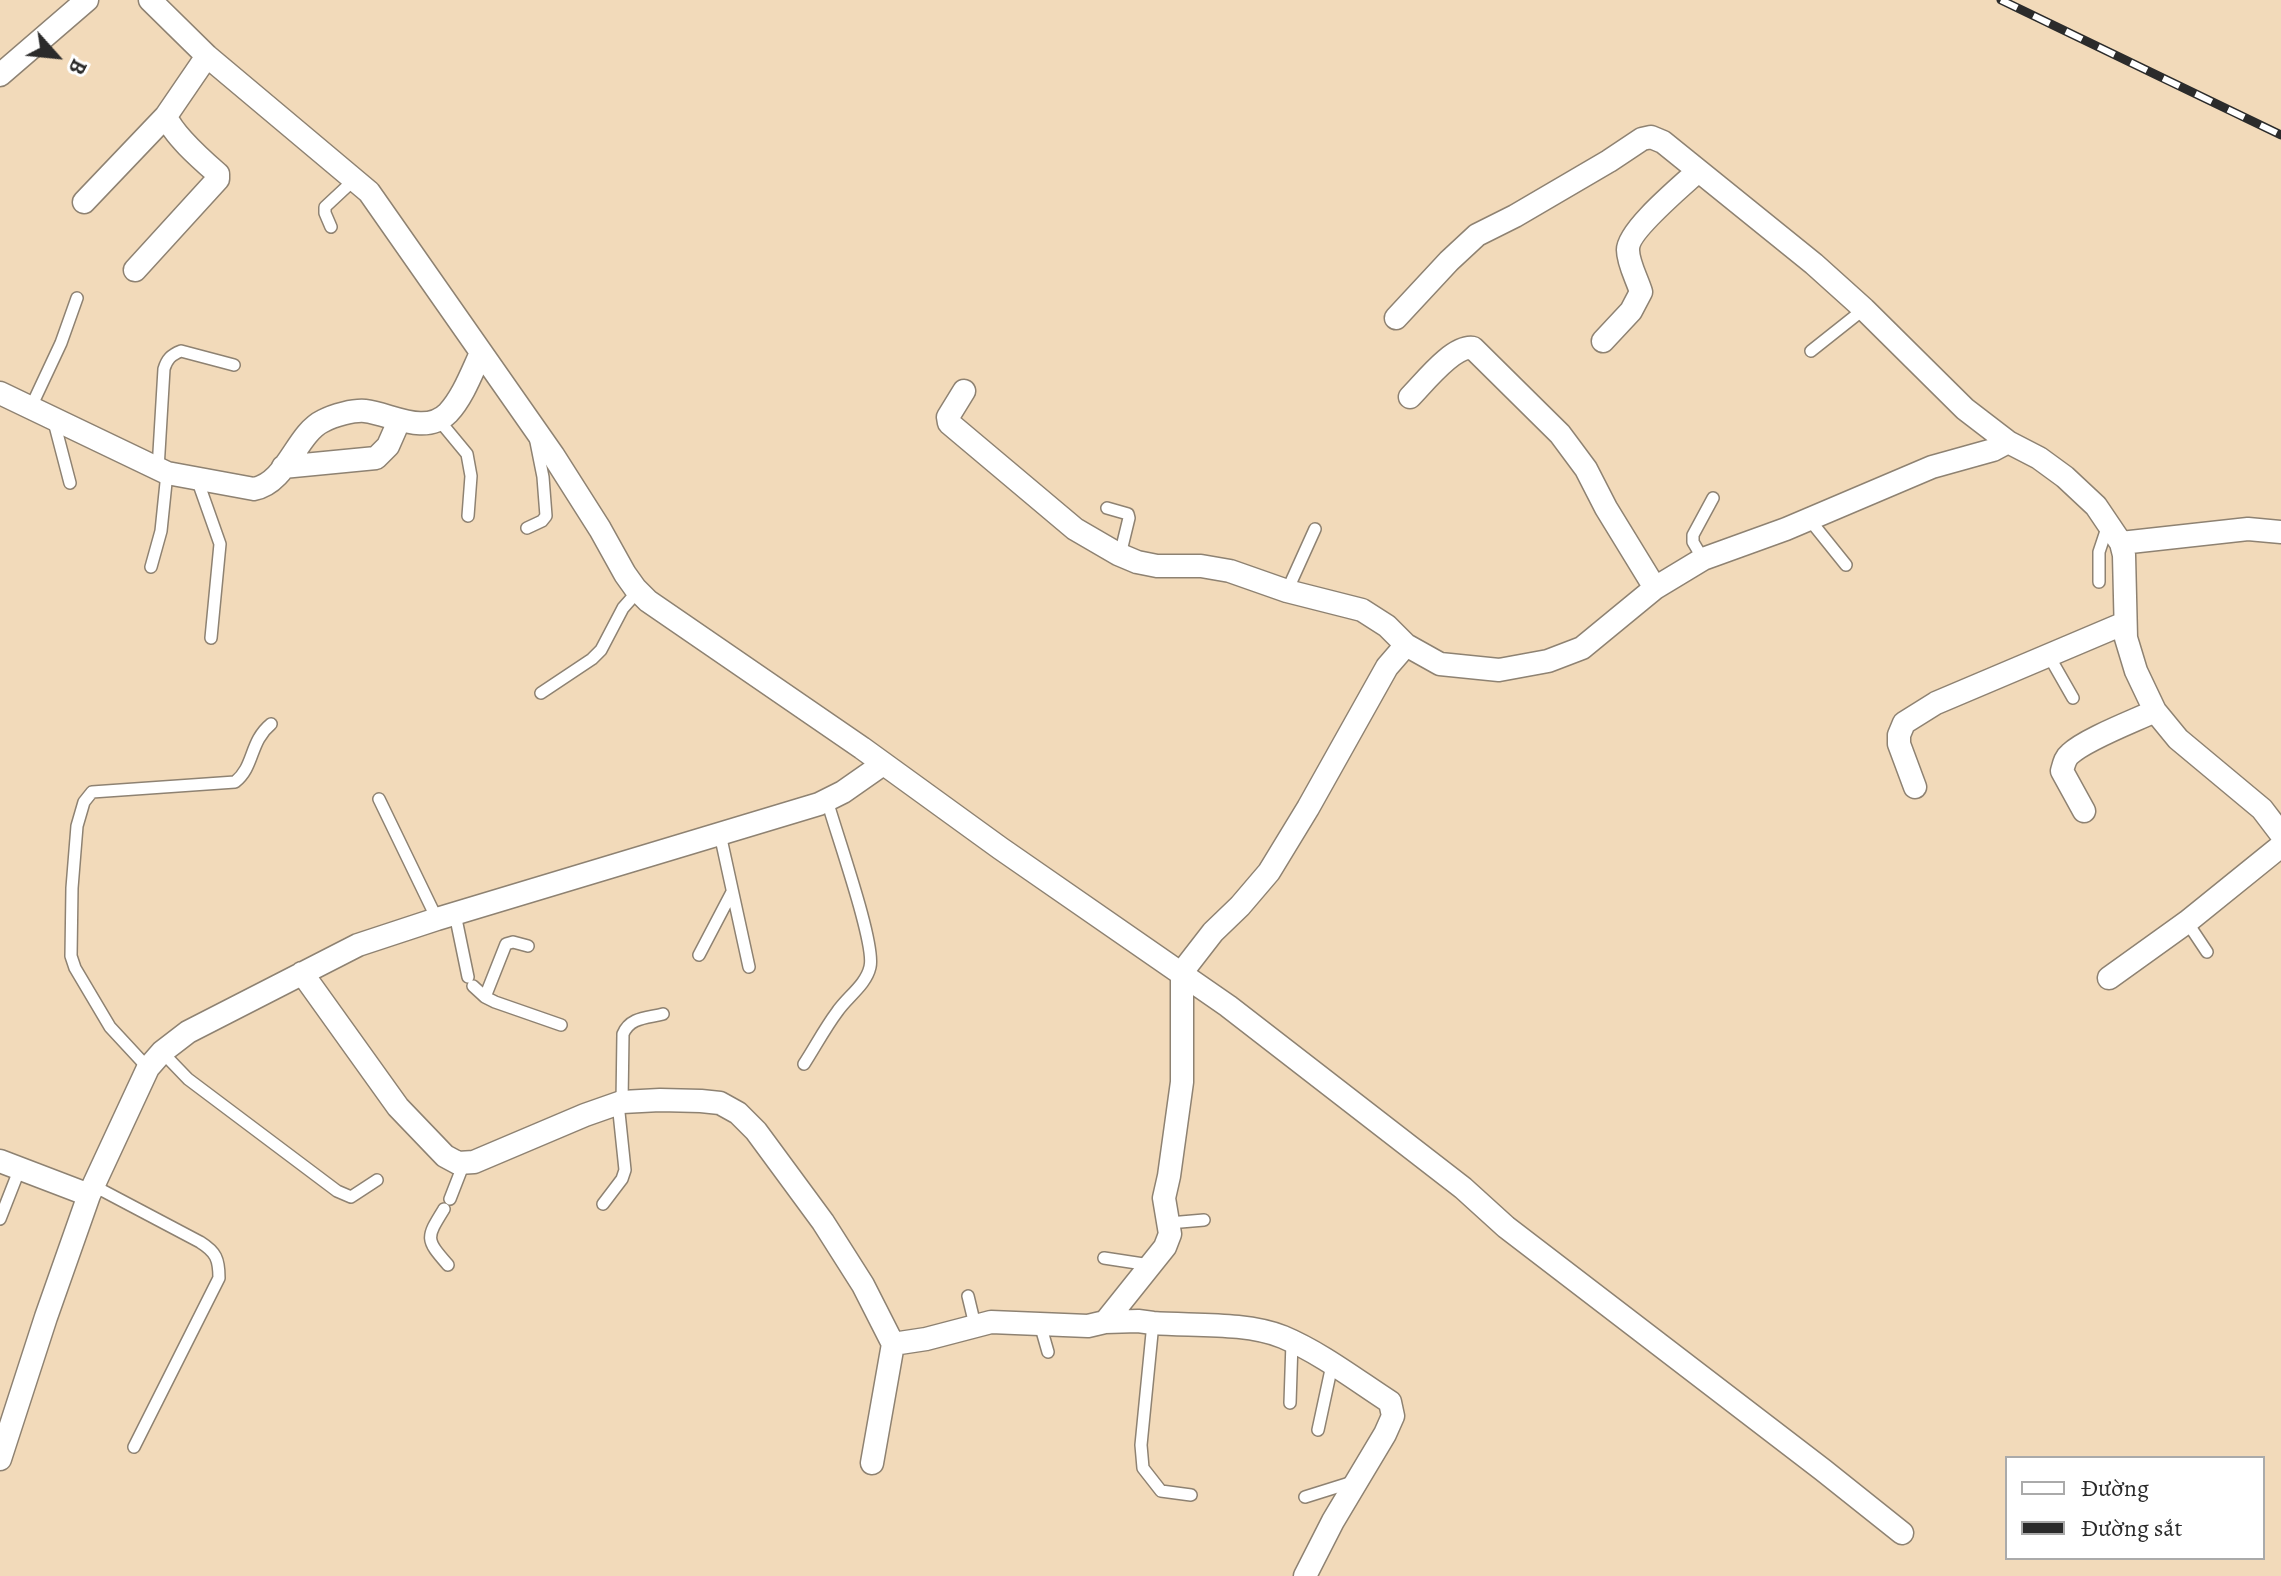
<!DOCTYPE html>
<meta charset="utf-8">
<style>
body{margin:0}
#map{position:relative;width:2281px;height:1576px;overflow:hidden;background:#f2daba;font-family:Alegreya,serif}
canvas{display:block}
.legend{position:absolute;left:2005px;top:1456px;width:260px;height:104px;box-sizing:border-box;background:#fff;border:2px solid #aaa;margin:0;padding:10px 14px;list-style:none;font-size:24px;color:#2b2b2b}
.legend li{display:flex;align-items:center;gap:16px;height:40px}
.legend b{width:40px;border:2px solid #aaa}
.north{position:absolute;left:16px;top:16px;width:80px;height:80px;-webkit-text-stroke:6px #fff;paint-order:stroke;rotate:117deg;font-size:22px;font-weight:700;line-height:32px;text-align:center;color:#2b2b2b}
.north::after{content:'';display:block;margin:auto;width:28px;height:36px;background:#2b2b2b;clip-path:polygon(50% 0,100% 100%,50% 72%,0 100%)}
</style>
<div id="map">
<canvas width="2281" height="1576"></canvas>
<ul class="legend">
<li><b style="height:10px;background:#fff"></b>Đường</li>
<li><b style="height:10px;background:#2b2b2b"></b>Đường sắt</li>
</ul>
<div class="north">B</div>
</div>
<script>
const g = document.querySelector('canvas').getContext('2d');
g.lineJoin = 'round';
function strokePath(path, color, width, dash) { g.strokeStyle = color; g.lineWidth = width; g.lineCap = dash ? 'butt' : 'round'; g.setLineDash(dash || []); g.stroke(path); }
const service = new Path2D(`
 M 331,227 L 325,213 L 325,207 L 355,179
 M 1811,351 L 1864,309
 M 31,407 L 61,343 L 77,298
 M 53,418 L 70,483
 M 438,419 L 467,454 L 471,476 L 468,516
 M 158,469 L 164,369 C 167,359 171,355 181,351 L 234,365
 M 197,479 L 220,544 L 211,638
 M 1107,508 L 1128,514 L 1129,518 L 1120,555
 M 1809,519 L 1846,565
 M 527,528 L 542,521 L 546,516 L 543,477 L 535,437
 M 1703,559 L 1693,542 L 1693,535 L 1713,498
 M 151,567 L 161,531 L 167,473
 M 2099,582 L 2099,552 L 2108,525
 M 1287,591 L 1315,529
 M 2049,656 L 2073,698
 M 541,693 L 592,659 L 601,650 L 623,608 L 638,591
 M 379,799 L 437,919
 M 720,834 L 749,967
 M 455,914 L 468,977
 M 2187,922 L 2207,952
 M 699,955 L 732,892
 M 473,986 L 485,997 L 495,1002 L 561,1025
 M 485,997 L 506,944 L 513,942 L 528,946
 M 162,1052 L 188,1079 L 337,1191 L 351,1197 L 377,1180
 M 804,1064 C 815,1047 825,1028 837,1012 C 847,997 866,985 870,967 C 876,944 835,830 827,800
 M 148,1068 L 110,1027 L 75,968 L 71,956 L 72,888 L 77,826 L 84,802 L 92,792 L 235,782 C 255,766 249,742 271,724
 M 622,1102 L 623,1034 C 630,1017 647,1018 663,1014
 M 94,1186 L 200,1242 C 216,1252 219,1259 219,1278 L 134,1447
 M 450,1199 L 464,1163
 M 603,1204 L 622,1179 L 625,1170 L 618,1103
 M 444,1209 C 426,1238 425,1239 448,1265
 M 0,1219 L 20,1168
 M 1169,1223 L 1204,1220
 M 1104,1258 L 1150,1265
 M 968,1296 L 975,1325
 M 1153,1323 L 1141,1445 L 1143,1468 L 1161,1491 L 1191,1495
 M 1040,1324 L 1048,1352
 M 1290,1403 L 1292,1342
 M 1318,1430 L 1332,1365
 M 1305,1497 L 1356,1481`);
const minor = new Path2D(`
 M 150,0 L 207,56 L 369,192 L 553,455 L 600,529 L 625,574 L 635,588 L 648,601 L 862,748 L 1000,848 L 1228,1006 L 1463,1188 L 1506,1227 L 1823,1470 L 1902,1533
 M 0,75 L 87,0
 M 84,202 L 166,116 L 207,56
 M 135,270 L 218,179 L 218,174 C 202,160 173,135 166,116
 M 1396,318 L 1449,261 L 1477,235 L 1515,216 L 1609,161 L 1642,139 L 1651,137 L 1663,142 L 1814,264 L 1864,309 L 1965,409 L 2008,442 L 2039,458 L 2065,477 L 2096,506 L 2121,543 L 2124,555 L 2126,638 L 2136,671 L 2155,711 L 2178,739 L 2262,809 L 2281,834
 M 1603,341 L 1631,311 L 1641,292 C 1637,279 1628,263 1628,250 C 1627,231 1683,185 1698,171
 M 964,391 L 948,417 L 949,423 L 1075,529 L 1118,554 L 1137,562 L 1157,566 L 1201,566 L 1230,571 L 1287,591 L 1362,610 L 1387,626 L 1406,645
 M 0,393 L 167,473 L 254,489 C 287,483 296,434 323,421 C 334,415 354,410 365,411 C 391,414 425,436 448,413 C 463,397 472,372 481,353
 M 1410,397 C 1424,383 1453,345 1473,348 L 1560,434 L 1586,469 L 1606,508 L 1655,588
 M 283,467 L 376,458 L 388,446 L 399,421
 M 2121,543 L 2248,529 L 2281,532
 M 1915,787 L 1899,744 L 1899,735 L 1904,723 L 1936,703 L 2125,623
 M 2084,811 L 2062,771 C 2064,764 2065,758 2070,754 C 2086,739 2134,721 2155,711
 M 302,973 L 398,1107 L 445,1156 L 458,1163 L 474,1162 L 585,1115 L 622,1102 L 660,1100 L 701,1101 L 720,1103 L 738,1113 L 756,1131 L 823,1222 L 863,1285 L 893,1344 L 872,1463
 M 2109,978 L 2187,922 L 2281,846
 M 0,1161 L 89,1195
 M 1105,1322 L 1165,1247 L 1170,1234 L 1164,1198 L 1169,1176 L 1182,1082 L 1182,972 L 1213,932 L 1240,906 L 1269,872 L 1308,808 L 1387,667 L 1406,645 L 1440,664 L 1499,670 L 1548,661 L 1582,648 L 1655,588 L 1703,559 L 1786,529 L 1932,467 L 1993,450 L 2008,442
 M 893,1344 L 926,1339 L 991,1322 L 1088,1326 L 1105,1322 L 1138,1321 L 1153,1323 C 1194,1326 1246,1322 1283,1337 C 1321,1353 1356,1380 1390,1402 L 1393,1416 L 1385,1434 L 1333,1521 L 1305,1576
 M 0,1459 L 46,1317 L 89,1195 L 148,1068 L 162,1052 L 188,1032 L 358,945 L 437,919 L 819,804 L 843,792 L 883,764`);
strokePath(service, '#8e8272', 14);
strokePath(minor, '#8e8272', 25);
strokePath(service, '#fff', 11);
strokePath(minor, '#fff', 22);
const rail = new Path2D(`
 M 2001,0 L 2281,135`);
strokePath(rail, '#2b2b2b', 9);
strokePath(rail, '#fff', 6, [18]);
</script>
